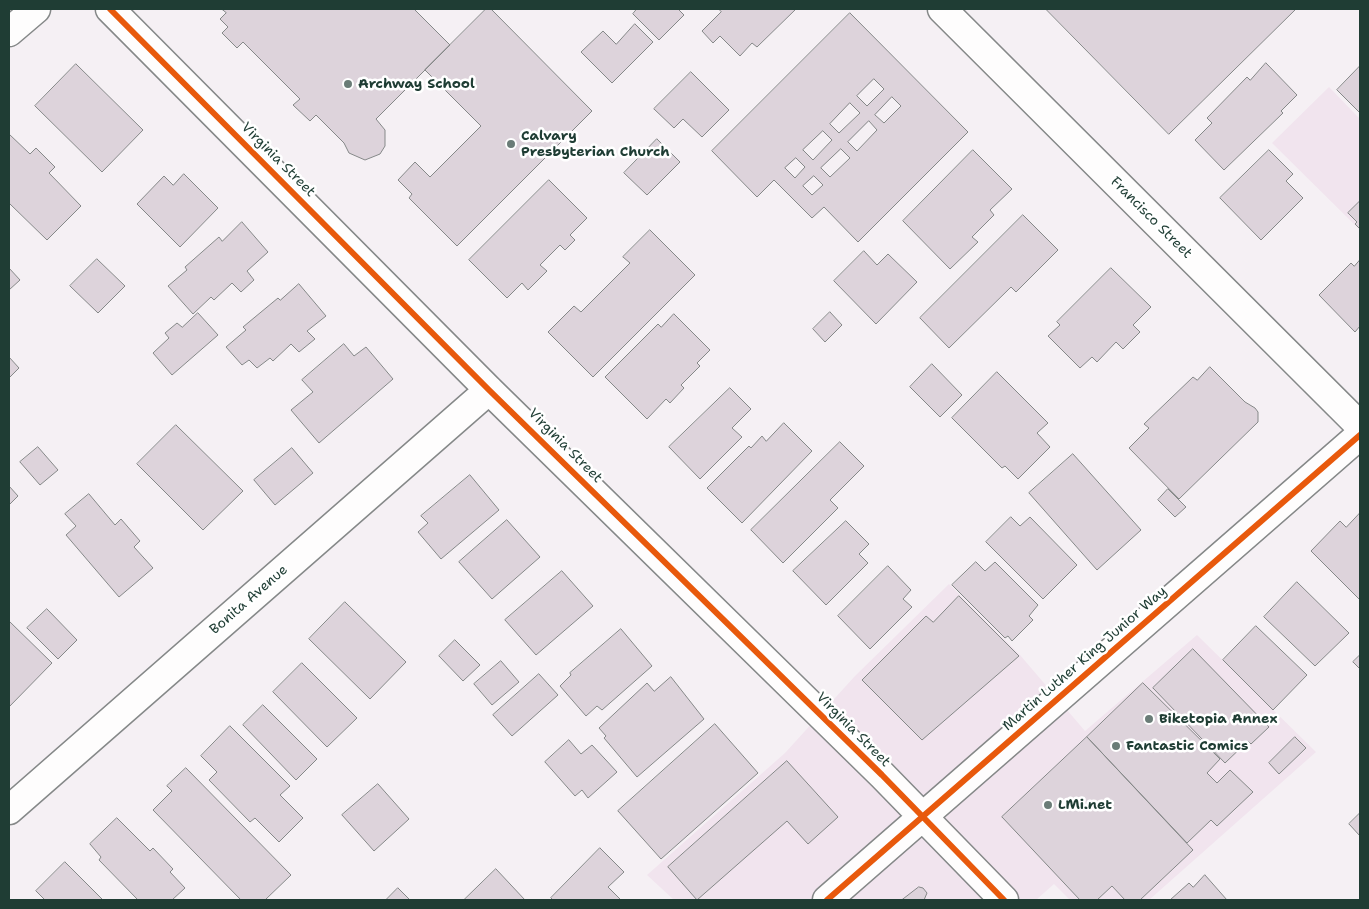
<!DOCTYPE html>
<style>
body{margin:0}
#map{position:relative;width:1369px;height:909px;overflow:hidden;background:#f5f0f4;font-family:"Shantell Sans",sans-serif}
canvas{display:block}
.frame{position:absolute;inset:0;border:10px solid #1f3d34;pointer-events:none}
</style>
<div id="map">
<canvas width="1369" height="909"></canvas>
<div class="frame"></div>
</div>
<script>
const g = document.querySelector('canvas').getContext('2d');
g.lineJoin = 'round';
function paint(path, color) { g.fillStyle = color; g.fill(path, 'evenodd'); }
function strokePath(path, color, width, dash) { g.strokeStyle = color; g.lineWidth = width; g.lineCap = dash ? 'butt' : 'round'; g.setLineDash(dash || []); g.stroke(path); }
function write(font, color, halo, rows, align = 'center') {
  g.font = font + ' "Shantell Sans",sans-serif'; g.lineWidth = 5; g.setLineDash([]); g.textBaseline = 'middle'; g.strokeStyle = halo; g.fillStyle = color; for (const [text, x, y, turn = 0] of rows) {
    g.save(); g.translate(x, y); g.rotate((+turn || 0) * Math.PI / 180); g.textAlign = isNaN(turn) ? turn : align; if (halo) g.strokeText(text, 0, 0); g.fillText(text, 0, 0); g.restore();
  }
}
paint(new Path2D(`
 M 1329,87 L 1360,119 L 1360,230 L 1272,143 Z
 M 949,584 L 1020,655 L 1085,731 L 1197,635 L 1316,752 L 1149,900 L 1070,900 L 1054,884 L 1036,900 L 674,900 L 647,875 L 785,753 L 855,676 Z`), '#f1e4ee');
const building = new Path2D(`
 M 222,9 L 414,9 L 450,45 L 376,119 L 385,130 L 385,146 L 380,154 L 365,160 L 349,153 L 344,143 L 316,115 L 310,121 L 293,105 L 300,99 L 243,42 L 237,48 L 222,33 L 228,27 L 220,19 L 226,13 Z
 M 486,9 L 491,9 L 592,111 L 457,246 L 409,198 L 412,194 L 398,180 L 415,162 L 430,177 L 481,126 L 425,70 Z
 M 637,9 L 678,9 L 684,15 L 659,40 L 633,14 Z
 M 719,9 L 796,9 L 757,47 L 752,43 L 740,56 L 720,36 L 713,43 L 702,31 L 721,12 Z
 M 1046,9 L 1296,9 L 1169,134 Z
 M 850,13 L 968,132 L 858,242 L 824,207 L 812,218 L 774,180 L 757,197 L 712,151 ZM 874,79 L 884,89 L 867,106 L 857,96 ZM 892,97 L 901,106 L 884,123 L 875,115 ZM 850,103 L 860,113 L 839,133 L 830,124 ZM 869,121 L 877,130 L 857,151 L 848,142 ZM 823,131 L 832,140 L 813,160 L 803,150 ZM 841,149 L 850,158 L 830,177 L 821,168 ZM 796,158 L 805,167 L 795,178 L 785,168 ZM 814,176 L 823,185 L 812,195 L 803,186 Z
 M 635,24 L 653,42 L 612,83 L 581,52 L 603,31 L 616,44 Z
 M 1266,63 L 1297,95 L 1281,111 L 1283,113 L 1224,170 L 1195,140 L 1212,123 L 1207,118 L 1247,77 L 1250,80 Z
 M 76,64 L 143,130 L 102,172 L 35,106 Z
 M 1360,66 L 1360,113 L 1337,90 Z
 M 691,72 L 729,110 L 702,137 L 683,119 L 674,128 L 654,109 Z
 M 9,134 L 30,154 L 36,148 L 55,167 L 49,173 L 81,206 L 47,240 L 9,203 Z
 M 657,139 L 680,162 L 647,195 L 624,173 Z
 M 973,150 L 1012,189 L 990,210 L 994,215 L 972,237 L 978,242 L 950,269 L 903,221 Z
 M 1269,150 L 1293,174 L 1286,181 L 1303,198 L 1261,240 L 1220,198 Z
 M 184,174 L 218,208 L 180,247 L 137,204 L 164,176 L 173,185 Z
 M 549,180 L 587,218 L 570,235 L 575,240 L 565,250 L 560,245 L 540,265 L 547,271 L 528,290 L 522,283 L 507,298 L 469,260 Z
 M 1360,201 L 1360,229 L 1355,224 L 1357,222 L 1348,213 Z
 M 1023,215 L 1058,250 L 1016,292 L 1011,287 L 949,348 L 920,318 Z
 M 242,222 L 268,252 L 247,271 L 254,280 L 241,292 L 232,283 L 214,300 L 211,297 L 193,314 L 168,286 L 187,270 L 185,267 L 219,237 L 222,241 Z
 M 650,230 L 695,275 L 593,377 L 548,332 L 574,306 L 581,312 L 630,263 L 623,257 Z
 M 864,251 L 877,265 L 888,254 L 917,282 L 876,324 L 834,281 Z
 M 97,259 L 125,286 L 98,313 L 70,286 Z
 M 1360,260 L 1360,326 L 1355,332 L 1319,295 L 1351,263 L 1354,266 Z
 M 9,268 L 20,280 L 9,290 Z
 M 1111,268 L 1151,307 L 1133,325 L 1140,332 L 1123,349 L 1116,342 L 1097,362 L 1092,357 L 1080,368 L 1048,336 L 1060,325 L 1057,322 Z
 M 299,284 L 326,316 L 307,331 L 315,339 L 299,352 L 291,344 L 273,361 L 270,358 L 257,368 L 249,360 L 242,365 L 226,347 L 246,330 L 243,327 L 278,298 L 280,300 Z
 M 830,312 L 842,325 L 825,342 L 813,329 Z
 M 198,313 L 218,335 L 172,375 L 153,353 L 169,338 L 165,333 L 177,323 L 182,327 Z
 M 674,314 L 710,350 L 697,363 L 700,366 L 681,385 L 684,388 L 670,403 L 666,399 L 647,419 L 605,377 L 658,324 L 661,327 Z
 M 344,344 L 354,356 L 366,347 L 393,379 L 319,443 L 291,410 L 313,392 L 302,380 Z
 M 9,357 L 19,368 L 9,378 Z
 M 932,364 L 962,395 L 940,417 L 910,387 Z
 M 1210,367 L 1245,402 L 1255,408 L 1258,412 L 1258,422 L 1179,499 L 1129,448 L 1149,428 L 1144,424 L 1193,377 L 1197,380 Z
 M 997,372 L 1048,423 L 1037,433 L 1050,447 L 1018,479 L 1005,466 L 1002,468 L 952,418 Z
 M 730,388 L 751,409 L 732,428 L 742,437 L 700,479 L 669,447 Z
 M 784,423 L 812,451 L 742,523 L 707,488 L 749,446 L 751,448 L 762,436 L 766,441 Z
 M 176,425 L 243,491 L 203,530 L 137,464 Z
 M 840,442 L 864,466 L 830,500 L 838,508 L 783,563 L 751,530 Z
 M 38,447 L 58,470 L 40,485 L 20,462 Z
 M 292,448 L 313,473 L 275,505 L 254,480 Z
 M 1073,454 L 1141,530 L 1097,570 L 1029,493 Z
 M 470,475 L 499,510 L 441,559 L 418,532 L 428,523 L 421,516 Z
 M 9,486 L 18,496 L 9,505 Z
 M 1168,489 L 1186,507 L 1175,517 L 1158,500 Z
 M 89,494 L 115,525 L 121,519 L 140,541 L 134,547 L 153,568 L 119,597 L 66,535 L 76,526 L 65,514 Z
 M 1360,513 L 1360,600 L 1311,551 L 1340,521 L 1346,527 Z
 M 1011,517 L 1020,526 L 1030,517 L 1077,565 L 1043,599 L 986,542 Z
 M 507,520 L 540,557 L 492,599 L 459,562 Z
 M 846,521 L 869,544 L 859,554 L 868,563 L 826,605 L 793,571 Z
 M 976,562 L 985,571 L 995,562 L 1038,605 L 1029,616 L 1033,620 L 1012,641 L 1008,636 L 1005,638 L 952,585 Z
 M 888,566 L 911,590 L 903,599 L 912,607 L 870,649 L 838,616 Z
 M 562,571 L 593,606 L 536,655 L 505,620 Z
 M 1297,582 L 1349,633 L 1315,666 L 1264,617 Z
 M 959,596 L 1019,656 L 922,740 L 862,680 L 926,616 L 933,622 Z
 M 345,602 L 406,662 L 370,699 L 309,639 Z
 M 47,609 L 77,640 L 58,659 L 27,628 Z
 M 9,621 L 52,663 L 9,707 Z
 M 1256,626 L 1307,675 L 1273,710 L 1223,660 Z
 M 621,629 L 652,666 L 602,710 L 597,706 L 586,716 L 560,686 L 571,675 L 570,673 Z
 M 455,640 L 480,665 L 463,681 L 439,656 Z
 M 1193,649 L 1269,727 L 1251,744 L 1248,741 L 1225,763 L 1153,688 Z
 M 1360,655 L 1360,669 L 1353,662 Z
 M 501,661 L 519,682 L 492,705 L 474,684 Z
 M 302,663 L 357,718 L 327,747 L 273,692 Z
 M 539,674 L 558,695 L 512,736 L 493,715 Z
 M 671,677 L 704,719 L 637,777 L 604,738 L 606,736 L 599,728 L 647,683 L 654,691 Z
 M 1143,683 L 1220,759 L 1207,773 L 1217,783 L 1230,770 L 1253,792 L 1217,826 L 1211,820 L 1187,843 L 1087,737 Z
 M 263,705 L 317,759 L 296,780 L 243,725 Z
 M 715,724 L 758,773 L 661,859 L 618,811 Z
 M 230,726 L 290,786 L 280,795 L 303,818 L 279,842 L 255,818 L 250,822 L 209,780 L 217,772 L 201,756 Z
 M 1087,737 L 1193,850 L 1140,900 L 1125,900 L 1112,886 L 1097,900 L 1080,900 L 1002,817 Z
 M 1295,737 L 1306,748 L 1279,774 L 1269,763 Z
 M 569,740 L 581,754 L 592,745 L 617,772 L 588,798 L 582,790 L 575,796 L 545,762 Z
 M 787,761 L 838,817 L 808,844 L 787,821 L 697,900 L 668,867 Z
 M 186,768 L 291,875 L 265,900 L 241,900 L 153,810 L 172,791 L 167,786 Z
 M 378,784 L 409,819 L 374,851 L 342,815 Z
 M 1360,813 L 1360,836 L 1349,824 Z
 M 117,818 L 150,851 L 153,848 L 173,869 L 170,872 L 185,888 L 172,900 L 138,900 L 99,860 L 101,857 L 90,844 Z
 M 600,848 L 624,872 L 608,887 L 621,900 L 553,900 L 551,898 Z
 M 65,862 L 103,900 L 45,900 L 36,891 Z
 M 496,869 L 525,900 L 464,900 Z
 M 1205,875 L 1227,900 L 1170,900 L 1189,883 L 1193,887 Z
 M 919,887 L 923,888 L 927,893 L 924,900 L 902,900 Z
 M 398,888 L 410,900 L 386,900 Z`);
paint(building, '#ddd3db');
strokePath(building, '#858888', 1);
const minor = new Path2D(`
 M 110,9 L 489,390 L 882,775 L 1004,900
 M 942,9 L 1360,426
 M 9,32 L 36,9
 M 9,810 L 489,390
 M 827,900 L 1360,435`);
strokePath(minor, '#858888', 31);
strokePath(minor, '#fefdfd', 28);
strokePath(new Path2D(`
 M 110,9 L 489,390 L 882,775 L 1004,900
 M 827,900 L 1360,435`), '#e8590c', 6);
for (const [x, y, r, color] of [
 [348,84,5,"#6a7c77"],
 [511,144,5,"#6a7c77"],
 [1149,719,5,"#6a7c77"],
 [1116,746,5,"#6a7c77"],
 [1048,805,5,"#6a7c77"]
]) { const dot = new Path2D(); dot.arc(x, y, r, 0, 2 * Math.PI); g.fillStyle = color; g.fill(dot); strokePath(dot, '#fff', 2); }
write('bold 14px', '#1f3d34', '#fff', [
 ["Archway School",358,84],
 ["Calvary",521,136],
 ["Presbyterian Church",521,152],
 ["Biketopia Annex",1159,719],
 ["Fantastic Comics",1126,746],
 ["LMi.net",1058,805]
], 'left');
write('14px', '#1f3d34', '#fff', [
 ["Virginia Street",278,160,45],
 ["Francisco Street",1151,218,45],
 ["Virginia Street",565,446,45],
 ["Bonita Avenue",249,600,-41],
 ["Martin Luther King Junior Way",1085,659,-41],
 ["Virginia Street",853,730,45]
]);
</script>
